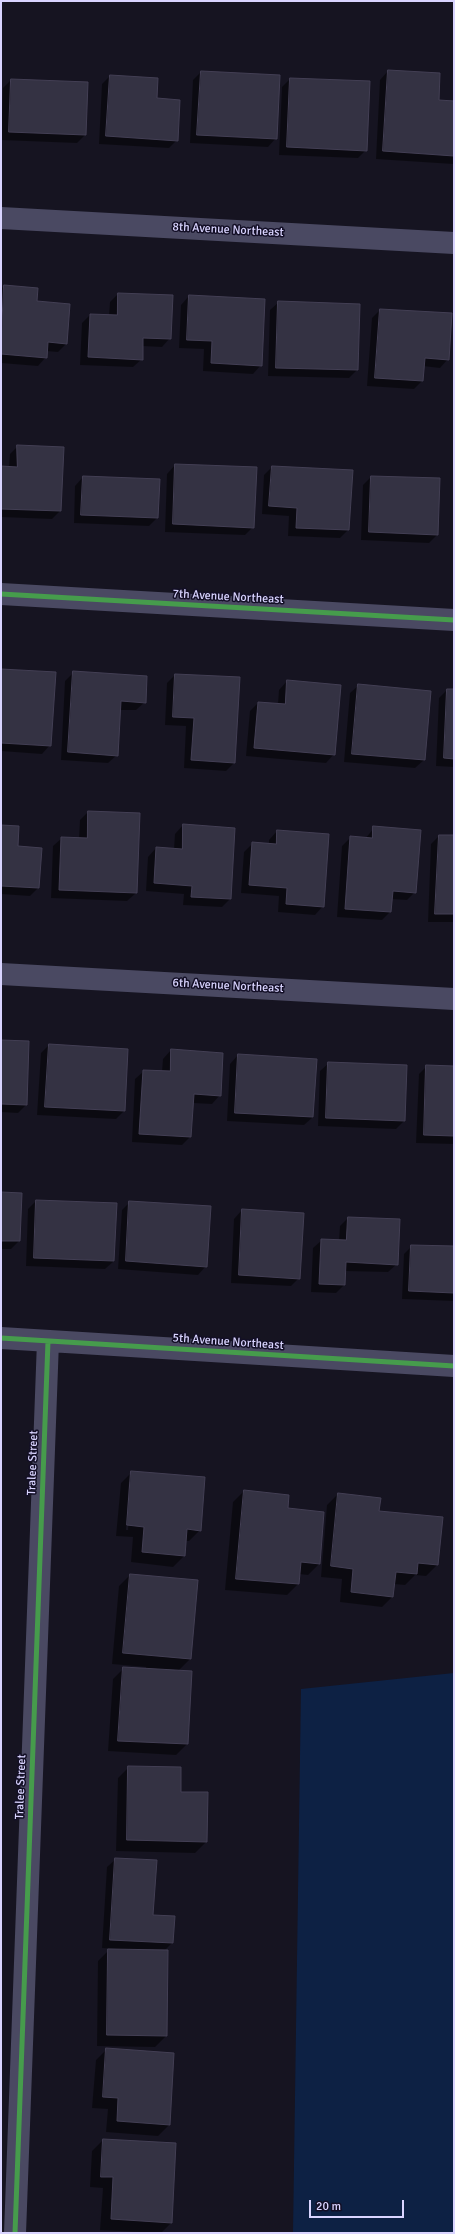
<!DOCTYPE html>
<style>
body{margin:0}
#map{position:relative;width:455px;height:2234px;overflow:hidden;background:#161421;font-family:Signika,sans-serif}
canvas{display:block}
.frame{position:absolute;inset:0;border:2px solid #d9d4ff;pointer-events:none}
.scale{position:absolute;left:309px;top:2200px;width:95px;height:18px;box-sizing:border-box;border:2px solid #d9d4ff;border-top:0;padding-left:5px;font-size:12px;line-height:14px;white-space:nowrap;color:#d9d4ff;-webkit-text-stroke:3px #130f26;paint-order:stroke}
</style>
<div id="map">
<canvas width="455" height="2234"></canvas>
<div class="frame"></div>
<div class="scale">20 m</div>
</div>
<script>
const g = document.querySelector('canvas').getContext('2d');
g.lineJoin = 'round';
function paint(path, color) { g.fillStyle = color; g.fill(path, 'evenodd'); }
function strokePath(path, color, width, dash) { g.strokeStyle = color; g.lineWidth = width; g.lineCap = dash ? 'butt' : 'round'; g.setLineDash(dash || []); g.stroke(path); }
function write(font, color, halo, rows, align = 'center') {
  g.font = font + ' Signika,sans-serif'; g.lineWidth = 3; g.setLineDash([]); g.textBaseline = 'middle'; g.strokeStyle = halo; g.fillStyle = color; for (const [text, x, y, turn = 0] of rows) {
    g.save(); g.translate(x, y); g.rotate((+turn || 0) * Math.PI / 180); g.textAlign = isNaN(turn) ? turn : align; if (halo) g.strokeText(text, 0, 0); g.fillText(text, 0, 0); g.restore();
  }
}
paint(new Path2D(`
 M 454,1673 L 454,2233 L 293,2233 L 301,1689 Z`), '#0d2144');
paint(new Path2D(`
 M 388,71 L 438,101 L 454,102 L 453,164 L 376,159 L 380,80 Z
 M 201,72 L 276,138 L 268,147 L 190,143 L 193,80 Z
 M 110,76 L 156,99 L 177,140 L 169,148 L 99,144 L 102,84 Z
 M 290,79 L 366,150 L 358,158 L 279,155 L 282,87 Z
 M 11,80 L 85,135 L 77,143 L 1,140 L 3,88 Z
 M 4,286 L 36,302 L 66,344 L 58,352 L 46,351 L 46,357 L 38,366 L 1,363 L 1,289 Z
 M 118,294 L 170,338 L 162,347 L 142,346 L 142,359 L 133,367 L 80,365 L 82,323 L 90,315 L 109,316 L 110,302 Z
 M 189,296 L 261,365 L 253,374 L 203,371 L 204,349 L 179,348 L 181,305 Z
 M 279,302 L 357,370 L 349,378 L 268,376 L 270,310 Z
 M 380,310 L 448,359 L 440,368 L 423,366 L 422,381 L 414,389 L 367,386 L 372,318 Z
 M 18,446 L 60,511 L 52,519 L 1,517 L 1,467 L 9,467 L 10,454 Z
 M 175,465 L 253,527 L 245,535 L 165,532 L 167,474 Z
 M 272,467 L 352,471 L 348,530 L 340,538 L 288,536 L 289,516 L 262,514 L 264,475 Z
 M 83,477 L 157,518 L 149,526 L 74,523 L 75,486 Z
 M 371,477 L 437,535 L 429,543 L 361,540 L 363,485 Z
 M 454,496 L 454,534 L 453,534 Z
 M 1,670 L 50,745 L 42,754 L 1,751 Z
 M 74,672 L 145,702 L 136,710 L 119,710 L 117,755 L 108,763 L 61,760 L 65,681 Z
 M 175,675 L 234,763 L 226,771 L 184,768 L 186,726 L 165,725 L 167,683 Z
 M 287,681 L 334,754 L 326,763 L 246,756 L 250,711 L 258,703 L 278,704 L 279,690 Z
 M 359,685 L 424,760 L 415,768 L 344,762 L 350,693 Z
 M 447,690 L 454,690 L 454,767 L 436,766 L 439,698 Z
 M 88,812 L 136,893 L 127,901 L 51,898 L 53,846 L 62,838 L 79,839 L 80,820 Z
 M 183,825 L 230,899 L 222,907 L 183,905 L 184,894 L 146,891 L 148,857 L 156,848 L 174,849 L 175,834 Z
 M 1,826 L 17,847 L 38,888 L 30,896 L 1,894 Z
 M 374,828 L 415,892 L 407,900 L 391,899 L 390,912 L 382,920 L 337,917 L 342,846 L 351,837 L 365,839 Z
 M 277,831 L 323,906 L 315,915 L 278,912 L 279,896 L 241,893 L 244,852 L 253,843 L 269,845 L 269,840 Z
 M 439,836 L 454,836 L 454,922 L 428,922 L 431,844 Z
 M 1,1041 L 26,1105 L 18,1113 L 1,1112 Z
 M 49,1045 L 127,1050 L 124,1111 L 116,1119 L 37,1115 L 41,1053 Z
 M 171,1050 L 220,1095 L 212,1104 L 193,1103 L 190,1137 L 182,1145 L 132,1142 L 135,1079 L 144,1071 L 162,1072 L 163,1059 Z
 M 238,1055 L 313,1117 L 304,1125 L 227,1121 L 230,1064 Z
 M 329,1063 L 404,1121 L 396,1129 L 318,1126 L 320,1071 Z
 M 427,1066 L 454,1067 L 454,1144 L 416,1143 L 419,1074 Z
 M 1,1193 L 19,1241 L 11,1249 L 1,1249 Z
 M 36,1201 L 114,1261 L 105,1269 L 26,1266 L 28,1209 Z
 M 130,1202 L 206,1266 L 198,1275 L 118,1269 L 122,1210 Z
 M 242,1210 L 299,1278 L 291,1286 L 231,1283 L 234,1219 Z
 M 348,1218 L 397,1264 L 388,1272 L 344,1271 L 344,1285 L 336,1293 L 311,1292 L 313,1248 L 322,1240 L 339,1241 L 340,1226 Z
 M 412,1246 L 454,1247 L 454,1301 L 402,1299 L 404,1254 Z
 M 132,1472 L 200,1530 L 189,1541 L 185,1541 L 184,1556 L 173,1567 L 131,1562 L 133,1537 L 116,1536 L 121,1483 ZM 129,1482 L 131,1482 L 128,1530 L 126,1530 Z
 M 244,1491 L 287,1509 L 319,1564 L 308,1575 L 299,1574 L 298,1584 L 287,1595 L 225,1590 L 233,1502 Z
 M 338,1494 L 378,1512 L 437,1565 L 426,1576 L 415,1575 L 405,1585 L 394,1584 L 393,1596 L 382,1607 L 340,1602 L 342,1579 L 321,1577 L 327,1505 Z
 M 130,1575 L 197,1581 L 190,1659 L 178,1671 L 187,1744 L 176,1755 L 108,1751 L 113,1679 L 124,1668 L 146,1669 L 146,1667 L 112,1664 L 119,1586 Z
 M 129,1767 L 206,1842 L 195,1853 L 116,1851 L 118,1778 Z
 M 116,1859 L 172,1943 L 164,1951 L 167,1951 L 166,2036 L 155,2047 L 97,2046 L 98,1961 L 109,1950 L 119,1951 L 119,1949 L 102,1948 L 107,1867 Z
 M 107,2049 L 173,2054 L 169,2125 L 158,2136 L 106,2132 L 108,2109 L 92,2108 L 96,2060 Z
 M 103,2140 L 171,2223 L 161,2233 L 100,2230 L 103,2188 L 90,2187 L 92,2151 Z`), '#0007');
const building = new Path2D(`
 M 388,70 L 440,73 L 439,100 L 454,101 L 454,156 L 383,151 Z
 M 201,71 L 280,75 L 277,139 L 197,135 Z
 M 110,75 L 158,78 L 157,98 L 180,100 L 178,141 L 106,136 Z
 M 290,78 L 370,81 L 367,151 L 287,147 Z
 M 11,79 L 88,82 L 86,135 L 9,132 Z
 M 4,285 L 38,288 L 37,301 L 70,304 L 67,344 L 48,342 L 47,358 L 1,354 Z
 M 118,293 L 173,295 L 171,339 L 143,338 L 143,360 L 88,357 L 90,314 L 117,315 Z
 M 189,295 L 265,299 L 262,366 L 211,363 L 212,341 L 187,340 Z
 M 278,301 L 360,304 L 358,370 L 276,368 Z
 M 380,309 L 452,313 L 449,360 L 425,358 L 423,381 L 375,378 Z
 M 17,445 L 64,447 L 61,511 L 1,509 L 1,466 L 17,467 Z
 M 175,464 L 257,467 L 254,528 L 173,524 Z
 M 272,466 L 353,470 L 349,530 L 296,528 L 297,508 L 269,506 Z
 M 83,476 L 160,479 L 158,518 L 81,515 Z
 M 371,476 L 440,478 L 438,535 L 369,532 Z
 M 1,669 L 56,672 L 51,746 L 1,743 Z
 M 73,671 L 147,676 L 146,703 L 121,701 L 118,756 L 68,752 Z
 M 175,674 L 240,677 L 235,763 L 191,760 L 194,718 L 173,717 Z
 M 287,680 L 341,685 L 335,755 L 254,748 L 258,702 L 285,704 Z
 M 358,684 L 431,691 L 425,760 L 352,754 Z
 M 447,689 L 454,689 L 454,759 L 444,758 Z
 M 88,811 L 140,813 L 137,893 L 59,890 L 61,837 L 87,838 Z
 M 183,824 L 235,828 L 231,899 L 191,897 L 192,886 L 154,883 L 156,847 L 182,849 Z
 M 1,825 L 19,826 L 18,846 L 42,848 L 39,888 L 1,886 Z
 M 373,826 L 421,830 L 416,893 L 393,891 L 391,912 L 345,909 L 350,836 L 372,838 Z
 M 277,830 L 329,834 L 324,907 L 286,904 L 287,888 L 249,885 L 252,842 L 276,844 Z
 M 439,835 L 454,835 L 454,914 L 435,914 Z
 M 1,1040 L 29,1041 L 27,1105 L 1,1104 Z
 M 49,1044 L 128,1049 L 125,1111 L 45,1107 Z
 M 171,1049 L 223,1053 L 221,1096 L 194,1094 L 191,1137 L 139,1134 L 143,1070 L 170,1071 Z
 M 238,1054 L 317,1059 L 313,1117 L 235,1113 Z
 M 328,1062 L 407,1065 L 405,1121 L 326,1118 Z
 M 426,1065 L 454,1066 L 454,1136 L 424,1135 Z
 M 1,1192 L 22,1193 L 20,1241 L 1,1241 Z
 M 36,1200 L 117,1203 L 114,1261 L 34,1258 Z
 M 129,1201 L 211,1206 L 207,1267 L 126,1261 Z
 M 242,1209 L 304,1213 L 300,1279 L 239,1275 Z
 M 348,1217 L 400,1219 L 398,1265 L 346,1262 L 345,1285 L 319,1284 L 321,1239 L 346,1240 Z
 M 411,1245 L 454,1246 L 454,1293 L 409,1291 Z
 M 131,1471 L 205,1477 L 201,1531 L 187,1529 L 185,1556 L 142,1552 L 144,1527 L 127,1525 Z
 M 244,1490 L 289,1495 L 288,1508 L 324,1512 L 320,1564 L 301,1562 L 299,1584 L 236,1579 Z
 M 338,1493 L 381,1498 L 379,1511 L 443,1517 L 438,1565 L 418,1563 L 417,1574 L 396,1572 L 393,1597 L 351,1592 L 353,1569 L 331,1566 Z
 M 130,1574 L 198,1580 L 191,1659 L 123,1653 Z
 M 123,1667 L 192,1671 L 188,1744 L 118,1741 Z
 M 128,1766 L 181,1767 L 181,1792 L 208,1792 L 207,1842 L 127,1840 Z
 M 115,1858 L 157,1860 L 153,1915 L 175,1916 L 173,1943 L 110,1940 Z
 M 108,1949 L 168,1950 L 167,2036 L 107,2035 Z
 M 106,2048 L 174,2053 L 170,2125 L 117,2121 L 118,2098 L 103,2097 Z
 M 103,2139 L 176,2143 L 172,2223 L 111,2219 L 113,2177 L 101,2177 Z`);
paint(building, '#343243');
strokePath(building, '#433f54', 1);
strokePath(new Path2D(`
 M 1,218 L 454,243
 M 1,594 L 454,620
 M 1,974 L 454,999
 M 1,1338 L 454,1366
 M 15,2233 L 48,1341`), '#4a4962', 22);
strokePath(new Path2D(`
 M 1,594 L 454,620
 M 1,1338 L 454,1366
 M 15,2233 L 48,1341`), '#469c4c', 5);
write('12px', '#d9d4ff', '#130f26', [
 ["8th Avenue Northeast",228,230,3],
 ["7th Avenue Northeast",228,597,3],
 ["6th Avenue Northeast",228,986,3],
 ["5th Avenue Northeast",228,1342,4],
 ["Tralee Street",33,1463,-88],
 ["Tralee Street",21,1787,-88]
]);
</script>
